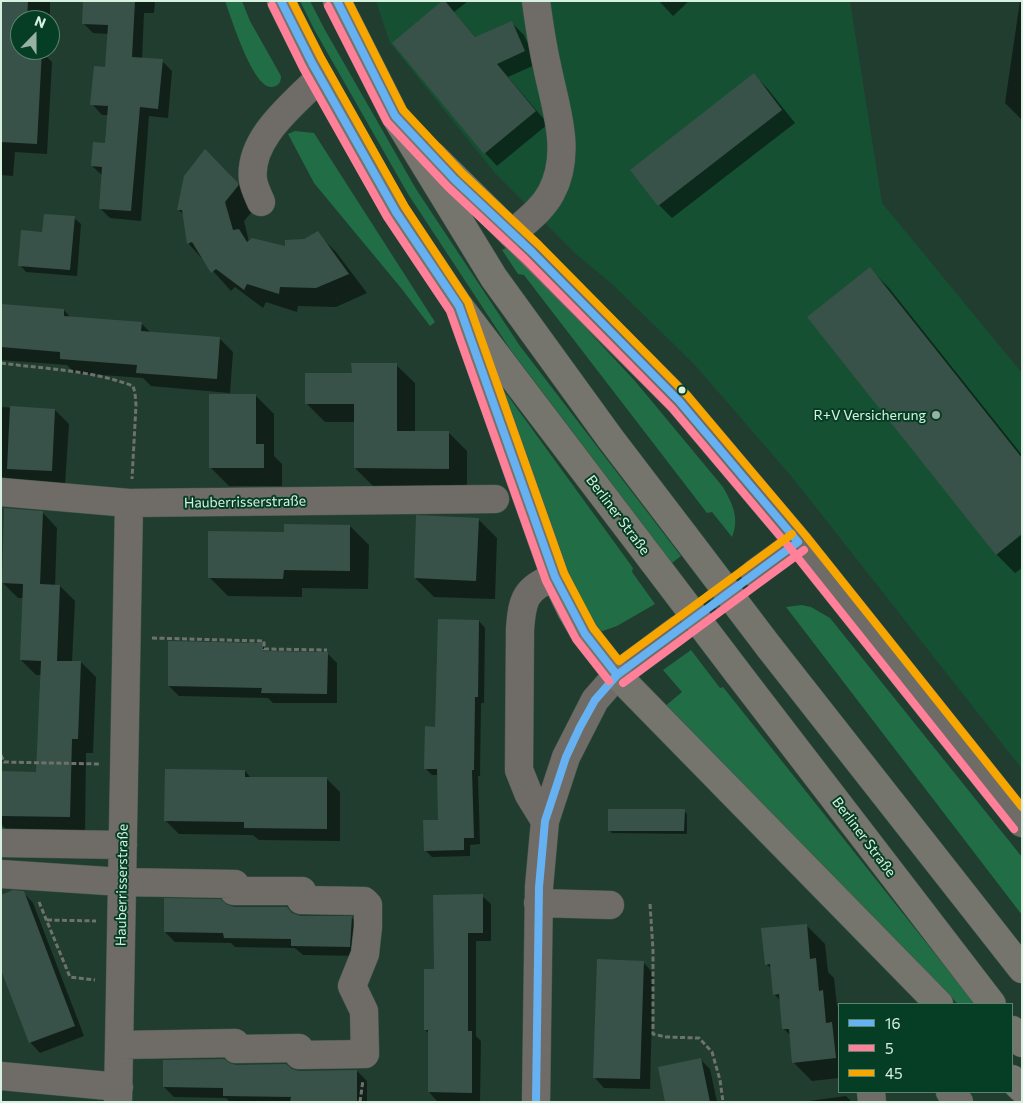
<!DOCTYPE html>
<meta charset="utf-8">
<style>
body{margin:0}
#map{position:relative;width:1023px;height:1103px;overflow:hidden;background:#213d2f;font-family:Commissioner,sans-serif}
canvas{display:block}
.frame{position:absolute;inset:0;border:2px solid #d7f1e0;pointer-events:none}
.legend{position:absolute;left:838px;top:1003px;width:175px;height:90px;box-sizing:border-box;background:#063e25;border:1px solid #5a8670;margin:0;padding:6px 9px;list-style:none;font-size:15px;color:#d7f1e0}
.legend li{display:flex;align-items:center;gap:10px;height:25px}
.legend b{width:25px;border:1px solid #5a8670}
.north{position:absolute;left:10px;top:10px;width:50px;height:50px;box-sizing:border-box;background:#063e25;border:1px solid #5a8670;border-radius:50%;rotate:22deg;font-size:14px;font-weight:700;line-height:20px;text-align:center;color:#d7f1e0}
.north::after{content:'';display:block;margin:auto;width:18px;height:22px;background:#97b2a2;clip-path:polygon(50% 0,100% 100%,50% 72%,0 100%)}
</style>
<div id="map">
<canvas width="1023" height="1103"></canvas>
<div class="frame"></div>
<ul class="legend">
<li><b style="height:6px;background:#66b1f2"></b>16</li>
<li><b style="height:6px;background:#ff8098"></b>5</li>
<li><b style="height:6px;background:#f7a600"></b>45</li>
</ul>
<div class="north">N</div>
</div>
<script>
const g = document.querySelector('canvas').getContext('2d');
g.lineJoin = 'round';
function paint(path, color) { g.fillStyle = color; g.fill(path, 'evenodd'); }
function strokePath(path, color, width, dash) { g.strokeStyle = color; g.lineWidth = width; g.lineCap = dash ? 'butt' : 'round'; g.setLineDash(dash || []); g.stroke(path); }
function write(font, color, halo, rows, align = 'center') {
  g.font = font + ' Commissioner,sans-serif'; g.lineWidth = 4; g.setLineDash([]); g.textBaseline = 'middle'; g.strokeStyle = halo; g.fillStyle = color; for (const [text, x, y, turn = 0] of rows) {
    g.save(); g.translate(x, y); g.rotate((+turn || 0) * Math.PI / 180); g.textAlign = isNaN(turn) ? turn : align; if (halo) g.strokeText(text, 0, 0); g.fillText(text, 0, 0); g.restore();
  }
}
paint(new Path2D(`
 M 376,1 L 850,1 L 882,203 L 1022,373 L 1022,769 L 792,477 L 694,364 L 612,284 L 577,255 L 495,173 L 390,43 Z`), '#165033');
paint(new Path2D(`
 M 225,1 L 242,1 L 250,21 L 281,76 C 281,82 279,86 272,87 C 253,89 231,17 225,1 Z
 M 300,1 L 310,1 L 325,30 L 416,189 L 520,346 L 681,556 L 672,563 L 510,349 L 408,194 L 315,31 Z
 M 295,131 L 314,133 L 435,322 L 430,326 L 401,288 L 314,183 L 288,134 Z
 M 506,248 L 580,322 L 635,381 L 723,487 C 732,503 740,518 732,537 L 712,512 L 707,513 L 537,292 L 524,275 L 518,274 L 502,250 Z
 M 495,378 L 633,568 L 632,572 L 655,604 L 617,626 L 600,632 L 581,599 L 567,570 Z
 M 802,605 L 811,607 L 830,618 L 1022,857 L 1022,915 L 786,607 Z
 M 691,650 L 720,688 L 723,687 L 975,1004 L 958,1004 L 664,707 L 682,692 L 663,670 Z`), '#206d46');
paint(new Path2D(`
 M 1,1 L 50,1 L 50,16 L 37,16 L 37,20 L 20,20 L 20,50 L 36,50 L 42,52 L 52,62 L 47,154 L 15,152 L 13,176 L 1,175 Z
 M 84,1 L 155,1 L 154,13 L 144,13 L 142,59 L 162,61 L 172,71 L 168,118 L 149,116 L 141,221 L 110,218 L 100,208 L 103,176 L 92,166 L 106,144 L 109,115 L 102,115 L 92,104 L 106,68 L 109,34 L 93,33 L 83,23 Z
 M 442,1 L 468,1 L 454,12 L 476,38 L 511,22 L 524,35 L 537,64 L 508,77 L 548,124 L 497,166 L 485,153 Z
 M 659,1 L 689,1 L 673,16 Z
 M 1020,1 L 1022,1 L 1022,120 L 1005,103 Z
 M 754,75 L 767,88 L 795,123 L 672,218 L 659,205 Z
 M 224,169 L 256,204 L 257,206 L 244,221 L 249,242 L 286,248 L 317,233 L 336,252 L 367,293 L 336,307 L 298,306 L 297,312 L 266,302 L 263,308 L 235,287 L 231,291 L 188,243 L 184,215 L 178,209 Z
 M 74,218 L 81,224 L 77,276 L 26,272 L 20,265 L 43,233 Z
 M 870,269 L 889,288 L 1022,455 L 1022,568 L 1015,573 L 996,554 Z
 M 1,305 L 64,310 L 71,318 L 142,324 L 150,332 L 219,338 L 233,352 L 230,393 L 151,386 L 143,378 L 75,373 L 67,365 L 1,360 Z
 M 396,365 L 415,383 L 415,432 L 448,432 L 467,451 L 467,487 L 374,487 L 355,468 L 356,422 L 325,422 L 306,403 Z
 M 255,395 L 274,414 L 274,456 L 282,464 L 282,486 L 229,486 L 210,467 Z
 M 1,407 L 55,410 L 69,424 L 65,485 L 1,484 Z
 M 42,512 L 57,528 L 55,586 L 60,586 L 75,601 L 72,662 L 81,662 L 96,677 L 93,753 L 86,753 L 85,832 L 7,830 L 1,824 L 1,772 L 38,773 L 41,675 L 36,675 L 21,660 L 24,598 L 18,598 L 3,583 Z
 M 478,519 L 497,538 L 495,599 L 434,597 L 415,578 Z
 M 350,526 L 369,545 L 368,589 L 302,588 L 302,597 L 228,596 L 209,577 L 285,533 Z
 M 479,621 L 485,628 L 484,703 L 481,703 L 480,776 L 478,776 L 480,844 L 470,845 L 470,856 L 432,857 L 425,850 L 439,821 L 438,775 L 432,775 L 425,768 L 437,728 Z
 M 262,644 L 270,652 L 327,653 L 337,663 L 337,703 L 273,703 L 268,698 L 179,696 L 169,686 Z
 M 245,771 L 251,778 L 327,779 L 340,792 L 340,841 L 259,840 L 253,835 L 179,834 L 165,820 Z
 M 684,811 L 687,814 L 687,834 L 612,833 L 609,830 Z
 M 23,892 L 33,903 L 84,1036 L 40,1053 L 30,1042 Z
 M 482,896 L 491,904 L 491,941 L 476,941 L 476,1036 L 481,1041 L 480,1102 L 438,1102 L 429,1092 L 430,1034 L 425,1030 L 435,970 Z
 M 226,906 L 293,914 L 301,917 L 352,918 L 362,928 L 360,956 L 303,955 L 295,948 L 235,947 L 231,943 L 175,942 L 165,932 Z
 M 806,925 L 825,944 L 828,972 L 834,978 L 837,1006 L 839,1008 L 839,1078 L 812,1081 L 793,1062 L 791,1036 L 784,1029 L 781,1001 L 774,994 L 772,969 L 766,964 Z
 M 643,962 L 653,973 L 650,1089 L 604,1088 L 594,1077 Z
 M 701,1060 L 710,1069 L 717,1102 L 667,1102 Z
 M 291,1070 L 299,1072 L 357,1071 L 367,1081 L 367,1102 L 230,1102 L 226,1098 L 174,1097 L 164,1087 Z
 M 846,1096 L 852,1102 L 809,1102 L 809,1101 Z`), '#0007');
paint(new Path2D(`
 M 1,1 L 28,1 L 27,20 L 20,20 L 20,50 L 42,50 L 37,144 L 1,142 Z
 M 83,1 L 135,1 L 132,57 L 163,59 L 158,109 L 140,107 L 131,211 L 99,209 L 102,167 L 91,166 L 93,142 L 105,143 L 108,106 L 90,105 L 94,66 L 105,67 L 108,25 L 82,24 Z
 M 442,1 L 445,1 L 475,37 L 512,21 L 525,51 L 497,64 L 536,111 L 484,154 L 392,43 Z
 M 754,73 L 782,110 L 658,206 L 630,170 Z
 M 205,149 L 238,183 L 238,186 L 225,202 L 233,230 L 239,229 L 247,242 L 252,238 L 285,246 L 285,240 L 304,239 L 318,231 L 349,274 L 316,288 L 280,287 L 279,294 L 247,284 L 244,290 L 216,269 L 211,273 L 192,242 L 187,244 L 182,210 L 177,210 L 184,176 Z
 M 44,214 L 75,216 L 70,270 L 18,266 L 21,230 L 42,232 Z
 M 870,267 L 1022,458 L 1022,534 L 996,555 L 807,317 Z
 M 1,304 L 64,309 L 64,316 L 142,322 L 141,331 L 220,337 L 217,379 L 136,373 L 137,365 L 60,359 L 60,352 L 1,347 Z
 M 351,363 L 397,363 L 397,431 L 449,431 L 449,469 L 354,468 L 354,404 L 305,404 L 305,373 L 352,373 Z
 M 209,394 L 256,394 L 256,444 L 264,444 L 264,468 L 209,468 Z
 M 10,406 L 55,409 L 52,471 L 7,469 Z
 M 4,508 L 43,511 L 40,584 L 60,585 L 57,661 L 81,661 L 78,739 L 72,739 L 70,817 L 1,816 L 1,771 L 36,772 L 41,661 L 20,660 L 23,584 L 2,583 Z
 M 416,515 L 479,518 L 476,581 L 414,578 Z
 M 284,524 L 350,525 L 350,571 L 284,570 L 283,579 L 208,578 L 208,531 L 284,532 Z
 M 438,619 L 479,620 L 478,697 L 475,697 L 474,770 L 472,770 L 474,838 L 464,838 L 464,850 L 424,851 L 423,820 L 438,820 L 437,769 L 424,769 L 425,726 L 435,727 Z
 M 168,641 L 263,643 L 263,651 L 328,652 L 327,694 L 261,693 L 262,688 L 168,686 Z
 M 165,769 L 245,770 L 245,777 L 327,777 L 327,829 L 244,828 L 244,822 L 164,821 Z
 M 608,809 L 685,809 L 684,831 L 608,831 Z
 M 13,890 L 24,891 L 75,1026 L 29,1043 L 1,970 L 1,895 Z
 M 483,894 L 483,933 L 468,933 L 468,1031 L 472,1031 L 472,1093 L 428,1092 L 428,1030 L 424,1030 L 424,969 L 434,969 L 433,895 Z
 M 164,898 L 221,899 L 226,904 L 234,907 L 287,907 L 292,913 L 301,916 L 352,916 L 350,947 L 291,946 L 291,939 L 224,938 L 223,933 L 164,932 Z
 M 807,924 L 810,959 L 816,958 L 819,991 L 823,990 L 826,1023 L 832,1022 L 836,1058 L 792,1063 L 789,1029 L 782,1029 L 779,994 L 773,995 L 770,964 L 765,965 L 761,928 Z
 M 597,959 L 644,961 L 640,1079 L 593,1078 Z
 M 701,1058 L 710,1102 L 665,1102 L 658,1067 Z
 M 224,1059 L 230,1063 L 236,1065 L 286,1064 L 292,1069 L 299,1071 L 357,1070 L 357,1102 L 290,1102 L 291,1097 L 223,1096 L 223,1088 L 163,1087 L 163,1060 Z`), '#395249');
strokePath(new Path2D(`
 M 679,629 L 755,573`), '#3c584a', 28, [28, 14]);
const minor = new Path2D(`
 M 536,1 C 539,23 542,44 547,66 C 555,107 573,152 551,193 C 542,210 526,221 512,234 L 679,401 L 798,542 L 1022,823
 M 261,202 C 258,195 254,187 253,180 C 248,138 294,104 320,77
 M 1,492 L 129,503 L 495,499
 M 755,573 L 798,542
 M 545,821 L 529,795 L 519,770 L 520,630 C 522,600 525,588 555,577
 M 1,843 L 123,845
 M 1,874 L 122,882 L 235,884 L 234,891 L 302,891 L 301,900 L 364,901 L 368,905 L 368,927 L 365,954 L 352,986 L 364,1011 L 365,1054 L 299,1055 L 299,1048 L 236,1049 L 235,1043 L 119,1045
 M 538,903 L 610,905
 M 1,1076 L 119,1087
 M 871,1092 L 872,1102
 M 950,1092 L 959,1102
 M 118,1102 L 129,503
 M 536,1102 L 539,887 L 545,821 L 566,757 L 595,700 L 617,675 L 679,629`);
const major = new Path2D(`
 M 281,1 L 312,63 L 396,212 L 459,306 L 652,560
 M 337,1 L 395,116 L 494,278 L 610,438 L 684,535
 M 433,156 L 512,234
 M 459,306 L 555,577 L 571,610 L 585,634 L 617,675 L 939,1004
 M 769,647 L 1022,969
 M 737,672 L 992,1004
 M 1012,1030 L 1022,1043
 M 1012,1079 L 1022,1089`);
strokePath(minor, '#41574b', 29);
strokePath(major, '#41574b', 29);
strokePath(new Path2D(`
 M 1,363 C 45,369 91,370 133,386 L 135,393 L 136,405 L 132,479
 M 152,638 L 262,641 L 264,641 L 264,649 L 327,650
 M 1,755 L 4,762 L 99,764
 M 39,902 L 70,977 L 95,980
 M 650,904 L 653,950 L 653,1034 L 666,1037 L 699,1038 L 712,1052 L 720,1080 L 723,1102
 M 47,920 L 96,921
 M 360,1102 L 363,1080`), '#6d726b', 3, [5, 2.5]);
strokePath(minor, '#6f6c67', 28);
strokePath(major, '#75746d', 28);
const majorBridge = new Path2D(`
 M 684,535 L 769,647
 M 652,560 L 737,672`);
strokePath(majorBridge, '#41574b', 29, []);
strokePath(majorBridge, '#75746d', 28);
strokePath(new Path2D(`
 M 281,1 L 312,63 L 396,212 L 459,306 L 555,577 L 585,634 L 617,675
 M 337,1 L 395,116 L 455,180 L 532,252 L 679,401 L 798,542
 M 536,1102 L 539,887 L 545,821 L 566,757 L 580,727 L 595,700 L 617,675 L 798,542`), '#66b1f2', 8);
strokePath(new Path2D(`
 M 272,5 L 303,68 L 387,217 L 450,311 L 546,581 L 576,639 L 609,681
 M 328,6 L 387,122 L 448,187 L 525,259 L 672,408 L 790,548 L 1014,829
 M 623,683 L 804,550`), '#ff8098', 8);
strokePath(new Path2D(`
 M 292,1 L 321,58 L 405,207 L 468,302 L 564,573 L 593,628 L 619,661 L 792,534
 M 348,1 L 403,110 L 462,173 L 539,245 L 687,395 L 806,536 L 1022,807`), '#f7a600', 8);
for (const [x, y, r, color] of [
 [682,390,4.5,"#d7f1e0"],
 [936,415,5,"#97b2a2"]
]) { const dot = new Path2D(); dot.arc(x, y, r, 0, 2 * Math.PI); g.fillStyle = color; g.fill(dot); strokePath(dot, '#063e25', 2); }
write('14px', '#d7f1e0', '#063e25', [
 ["R+V Versicherung",926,415]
], 'right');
write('14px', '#d7f1e0', '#063e25', [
 ["Hauberrisserstraße",245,502,-1],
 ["Berliner Straße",618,515,53],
 ["Berliner Straße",864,837,53],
 ["Hauberrisserstraße",122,885,-89]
]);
</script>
